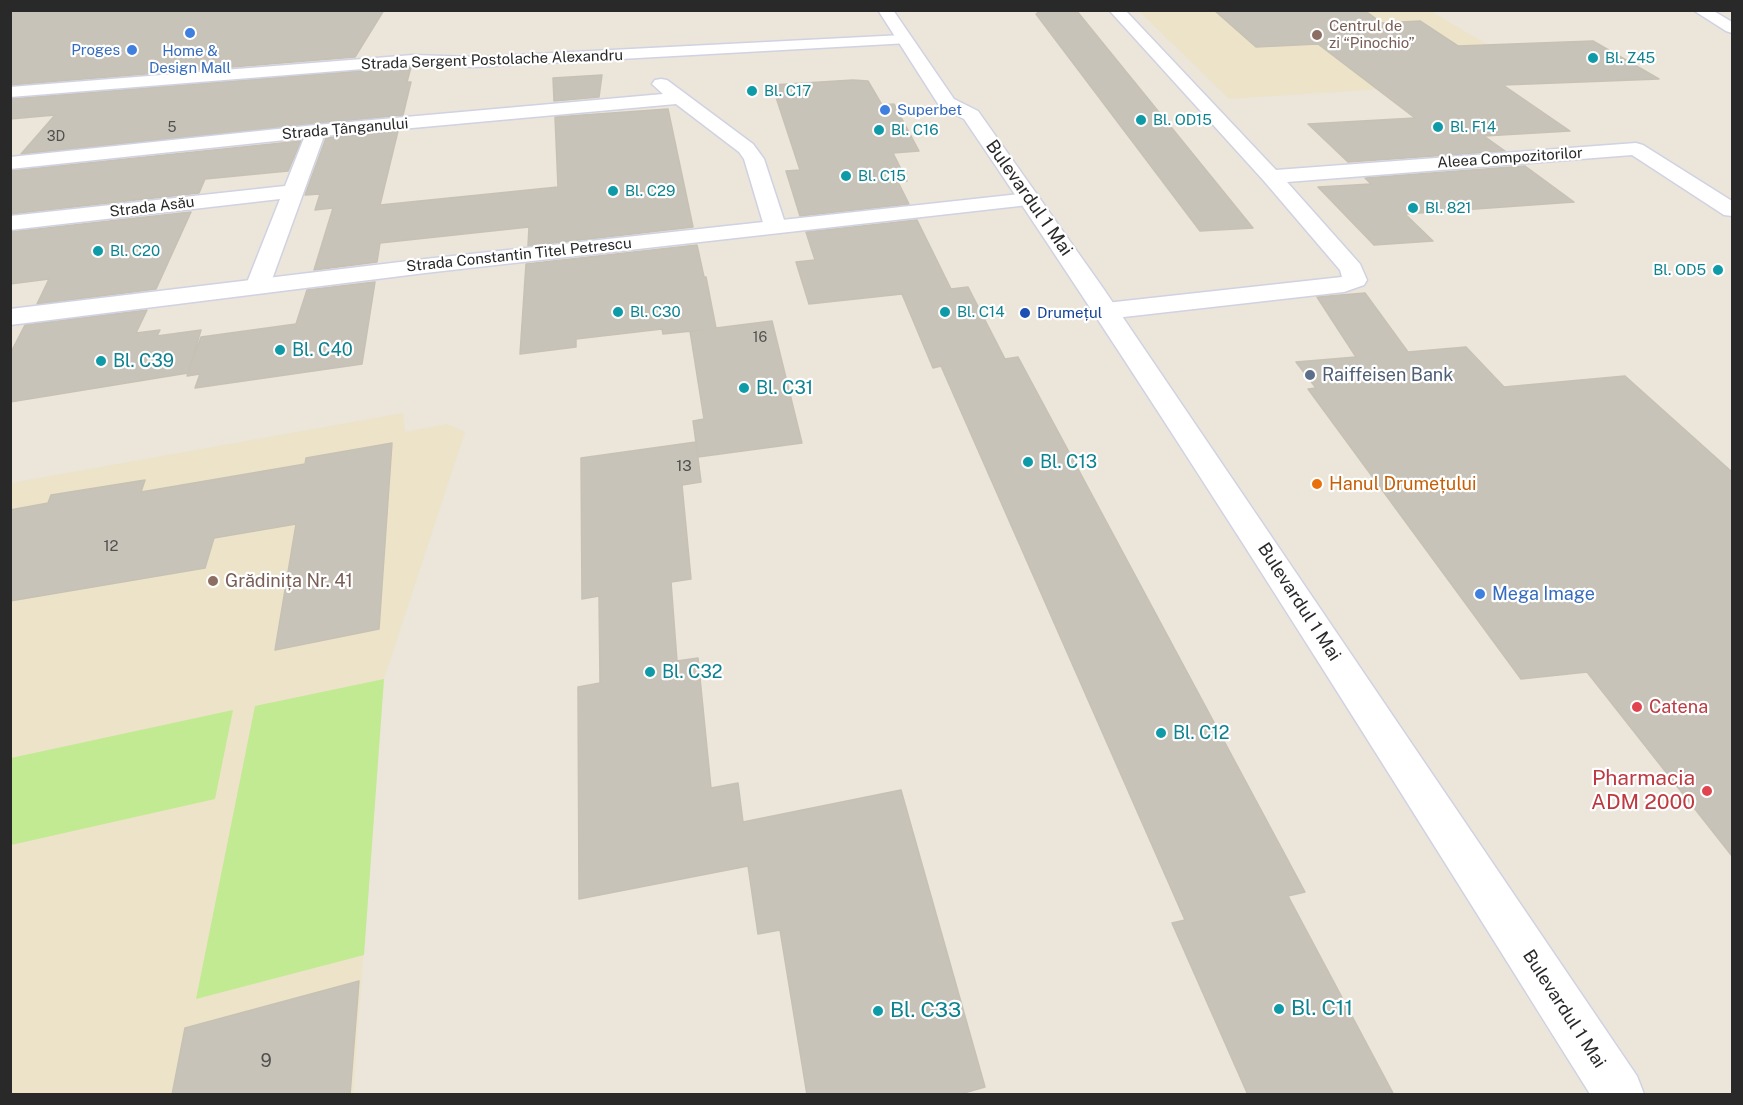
<!DOCTYPE html>
<meta charset="utf-8">
<style>
body{margin:0}
#map{position:relative;width:1743px;height:1105px;overflow:hidden;background:#ebe5da;font-family:"Public Sans",sans-serif}
canvas{display:block}
.frame{position:absolute;inset:0;border:12px solid #292929;pointer-events:none}
</style>
<div id="map">
<canvas width="1743" height="1105"></canvas>
<div class="frame"></div>
</div>
<script>
const g = document.querySelector('canvas').getContext('2d');
g.lineJoin = 'round';
function paint(path, color) { g.fillStyle = color; g.fill(path, 'evenodd'); }
function strokePath(path, color, width, dash) { g.strokeStyle = color; g.lineWidth = width; g.lineCap = dash ? 'butt' : 'round'; g.setLineDash(dash || []); g.stroke(path); }
function write(font, color, halo, rows, align = 'center') {
  g.font = font + ' "Public Sans",sans-serif'; g.lineWidth = 4.5; g.setLineDash([]); g.textBaseline = 'middle'; g.strokeStyle = halo; g.fillStyle = color; for (const [text, x, y, turn = 0] of rows) {
    g.save(); g.translate(x, y); g.rotate((+turn || 0) * Math.PI / 180); g.textAlign = isNaN(turn) ? turn : align; if (halo) g.strokeText(text, 0, 0); g.fillText(text, 0, 0); g.restore();
  }
}
paint(new Path2D(`
 M 1139,11 L 1430,11 L 1512,59 L 1518,80 L 1229,99 Z
 M 403,413 L 405,432 L 447,424 L 465,432 L 384,679 L 353,1094 L 11,1094 L 11,483 Z`), '#ede3c9');
paint(new Path2D(`
 M 384,679 L 364,955 L 196,999 L 255,706 Z
 M 233,710 L 215,799 L 11,845 L 11,758 Z`), '#c1ea92');
const building = new Path2D(`
 M 10,10 L 384,10 L 355,57 L 10,85 Z
 M 1041,10 L 1076,10 L 1253,228 L 1200,231 L 1036,14 Z
 M 1214,10 L 1364,10 L 1382,23 L 1420,21 L 1458,46 L 1593,41 L 1659,79 L 1503,85 L 1570,131 L 1484,136 L 1505,151 L 1348,162 L 1308,124 L 1415,118 L 1318,44 L 1256,47 Z
 M 411,67 L 407,82 L 411,82 L 403,115 L 21,154 L 55,115 L 10,119 L 10,99 Z
 M 602,75 L 599,97 L 554,101 L 553,78 Z
 M 853,80 L 868,81 L 882,105 L 894,104 L 919,151 L 893,153 L 907,181 L 898,182 L 909,204 L 800,216 L 786,171 L 800,170 L 772,85 Z
 M 668,109 L 693,227 L 528,246 L 529,227 L 380,243 L 377,262 L 314,270 L 333,208 L 315,210 L 320,194 L 305,195 L 326,138 L 398,131 L 380,205 L 558,187 L 555,117 Z
 M 301,141 L 288,171 L 205,179 L 199,193 L 10,214 L 10,171 Z
 M 1525,166 L 1574,202 L 1405,214 L 1433,241 L 1374,245 L 1318,187 L 1371,184 L 1365,178 Z
 M 191,212 L 156,289 L 37,304 L 49,279 L 10,284 L 10,232 Z
 M 917,220 L 951,289 L 968,287 L 1005,359 L 1018,357 L 1305,892 L 1288,896 L 1394,1095 L 1248,1095 L 1172,923 L 1185,920 L 941,366 L 933,368 L 902,294 L 809,304 L 796,262 L 815,260 L 806,232 Z
 M 697,245 L 704,277 L 706,277 L 716,328 L 772,321 L 802,443 L 698,457 L 693,421 L 704,419 L 690,331 L 702,330 L 663,334 L 662,329 L 576,339 L 576,347 L 520,354 L 526,264 Z
 M 375,282 L 362,364 L 195,388 L 200,374 L 187,376 L 188,373 L 10,402 L 10,354 L 25,325 L 147,310 L 136,333 L 160,330 L 157,336 L 201,330 L 189,370 L 201,337 L 296,324 L 307,290 Z
 M 1365,293 L 1408,352 L 1466,347 L 1504,387 L 1625,376 L 1732,472 L 1732,856 L 1587,672 L 1521,679 L 1308,389 L 1316,388 L 1296,362 L 1356,357 L 1317,297 Z
 M 696,442 L 701,482 L 682,485 L 691,579 L 671,582 L 677,661 L 698,658 L 711,788 L 738,783 L 743,822 L 901,790 L 985,1087 L 957,1095 L 807,1095 L 780,930 L 758,934 L 748,866 L 579,899 L 578,687 L 600,683 L 599,596 L 582,599 L 581,458 Z
 M 392,443 L 379,629 L 275,650 L 296,524 L 214,538 L 205,568 L 10,601 L 10,510 L 48,503 L 51,495 L 145,480 L 141,492 L 305,464 L 306,458 Z
 M 359,981 L 350,1095 L 172,1095 L 185,1028 Z`);
paint(building, '#c7c3b9');
strokePath(building, '#c7c1b4', 1.5);
const minor = new Path2D(`
 M 1109,10 L 1125,10 L 1276,170 L 1636,143 L 1643,145 L 1732,201 L 1732,216 L 1724,215 L 1632,155 L 1287,182 L 1360,264 L 1367,280 L 1364,285 L 1344,292 L 1106,319 L 1097,316 L 1093,311 L 1097,306 L 1106,303 L 1342,277 L 1340,270 L 1264,181 Z
 M 1693,10 L 1712,10 L 1732,22 L 1732,33 L 1726,31 Z
 M 903,35 L 909,37 L 911,40 L 909,43 L 475,67 L 413,65 L 10,97 L 10,87 L 413,55 L 475,57 Z
 M 661,79 L 667,80 L 753,144 L 764,159 L 786,226 L 783,231 L 775,233 L 767,231 L 764,226 L 744,159 L 739,152 L 676,104 L 324,136 L 270,285 L 267,290 L 258,292 L 249,290 L 246,285 L 280,199 L 10,230 L 10,216 L 285,186 L 304,138 L 10,169 L 10,157 L 316,125 L 663,94 L 652,84 L 655,80 Z`);
const tertiary = new Path2D(`
 M 1029,193 L 1037,194 L 1040,199 L 1037,204 L 425,273 L 10,325 L 10,309 L 425,259 Z`);
const secondary = new Path2D(`
 M 878,10 L 893,10 L 954,99 L 978,111 L 1103,288 L 1637,1076 L 1644,1094 L 1590,1094 C 1385,767 1181,439 964,119 L 940,107 Z`);
strokePath(minor, '#d0d2e2', 3);
strokePath(tertiary, '#d0d2e2', 3);
strokePath(secondary, '#d0d2e2', 3);
paint(minor, '#fff');
paint(tertiary, '#fff');
paint(secondary, '#fff');
for (const [x, y, r, color] of [
 [190,33,6,"#3f7fe0"],
 [1317,35,6,"#8d6e63"],
 [132,50,6,"#3f7fe0"],
 [1593,58,6,"#0f9aa8"],
 [752,91,6,"#0f9aa8"],
 [885,110,6,"#3f7fe0"],
 [1141,120,6,"#0f9aa8"],
 [1438,127,6,"#0f9aa8"],
 [879,130,6,"#0f9aa8"],
 [846,176,6,"#0f9aa8"],
 [613,191,6,"#0f9aa8"],
 [1413,208,6,"#0f9aa8"],
 [98,251,6,"#0f9aa8"],
 [1718,270,6,"#0f9aa8"],
 [618,312,6,"#0f9aa8"],
 [945,312,6,"#0f9aa8"],
 [1025,313,6,"#1a4fb4"],
 [280,350,6,"#0f9aa8"],
 [101,361,6,"#0f9aa8"],
 [1310,375,6,"#5c6f8a"],
 [744,388,6,"#0f9aa8"],
 [1028,462,6,"#0f9aa8"],
 [1317,484,6,"#e8710a"],
 [213,581,6,"#8d6e63"],
 [1480,594,6,"#3f7fe0"],
 [650,672,6,"#0f9aa8"],
 [1637,707,6,"#e0444e"],
 [1161,733,6,"#0f9aa8"],
 [1707,791,6,"#e0444e"],
 [1279,1009,6,"#0f9aa8"],
 [878,1011,6,"#0f9aa8"]
]) { const dot = new Path2D(); dot.arc(x, y, r, 0, 2 * Math.PI); g.fillStyle = color; g.fill(dot); strokePath(dot, '#fff', 2); }
write('14px', '#50504d', null, [
 ["5",172,128],
 ["3D",56,137],
 ["16",760,338]
]);
write('15px', '#785e54', '#fff', [
 ["Centrul de",1329,26],
 ["zi “Pinochio”",1329,43]
], 'left');
write('15px', '#366cbe', '#fff', [
 ["Proges",120,50],
 ["Home &",190,51,"center"],
 ["Design Mall",190,68,"center"],
 ["Superbet",897,110,"left"]
], 'right');
write('15px', '#0d838f', '#fff', [
 ["Bl. Z45",1605,58],
 ["Bl. C17",764,91],
 ["Bl. OD15",1153,120],
 ["Bl. F14",1450,127],
 ["Bl. C16",891,130],
 ["Bl. C15",858,176],
 ["Bl. C29",625,191],
 ["Bl. 821",1425,208],
 ["Bl. C20",110,251],
 ["Bl. OD5",1706,270,"right"],
 ["Bl. C30",630,312],
 ["Bl. C14",957,312]
], 'left');
write('15px', '#292929', '#fff', [
 ["Strada Sergent Postolache Alexandru",492,60,-2],
 ["Strada Țânganului",345,129,-5],
 ["Aleea Compozitorilor",1510,158,-4],
 ["Strada Asău",152,207,-7],
 ["Strada Constantin Titel Petrescu",519,255,-6]
]);
write('15px', '#164399', '#fff', [
 ["Drumețul",1037,313]
], 'left');
write('15px', '#50504d', null, [
 ["13",684,466],
 ["12",111,546]
]);
write('18px', '#292929', '#fff', [
 ["Bulevardul 1 Mai",1029,198,55],
 ["Bulevardul 1 Mai",1299,602,57],
 ["Bulevardul 1 Mai",1564,1009,57]
]);
write('18px', '#0d838f', '#fff', [
 ["Bl. C40",292,350],
 ["Bl. C39",113,361],
 ["Bl. C31",756,388],
 ["Bl. C13",1040,462],
 ["Bl. C32",662,672],
 ["Bl. C12",1173,733]
], 'left');
write('18px', '#4e5e75', '#fff', [
 ["Raiffeisen Bank",1322,375]
], 'left');
write('18px', '#c56008', '#fff', [
 ["Hanul Drumețului",1329,484]
], 'left');
write('18px', '#785e54', '#fff', [
 ["Grădinița Nr. 41",225,581]
], 'left');
write('18px', '#366cbe', '#fff', [
 ["Mega Image",1492,594]
], 'left');
write('18px', '#be3a42', '#fff', [
 ["Catena",1649,707]
], 'left');
write('18px', '#50504d', null, [
 ["9",266,1061]
]);
write('21px', '#be3a42', '#fff', [
 ["Pharmacia",1695,779],
 ["ADM 2000",1695,803]
], 'right');
write('21px', '#0d838f', '#fff', [
 ["Bl. C11",1291,1009],
 ["Bl. C33",890,1011]
], 'left');
</script>
